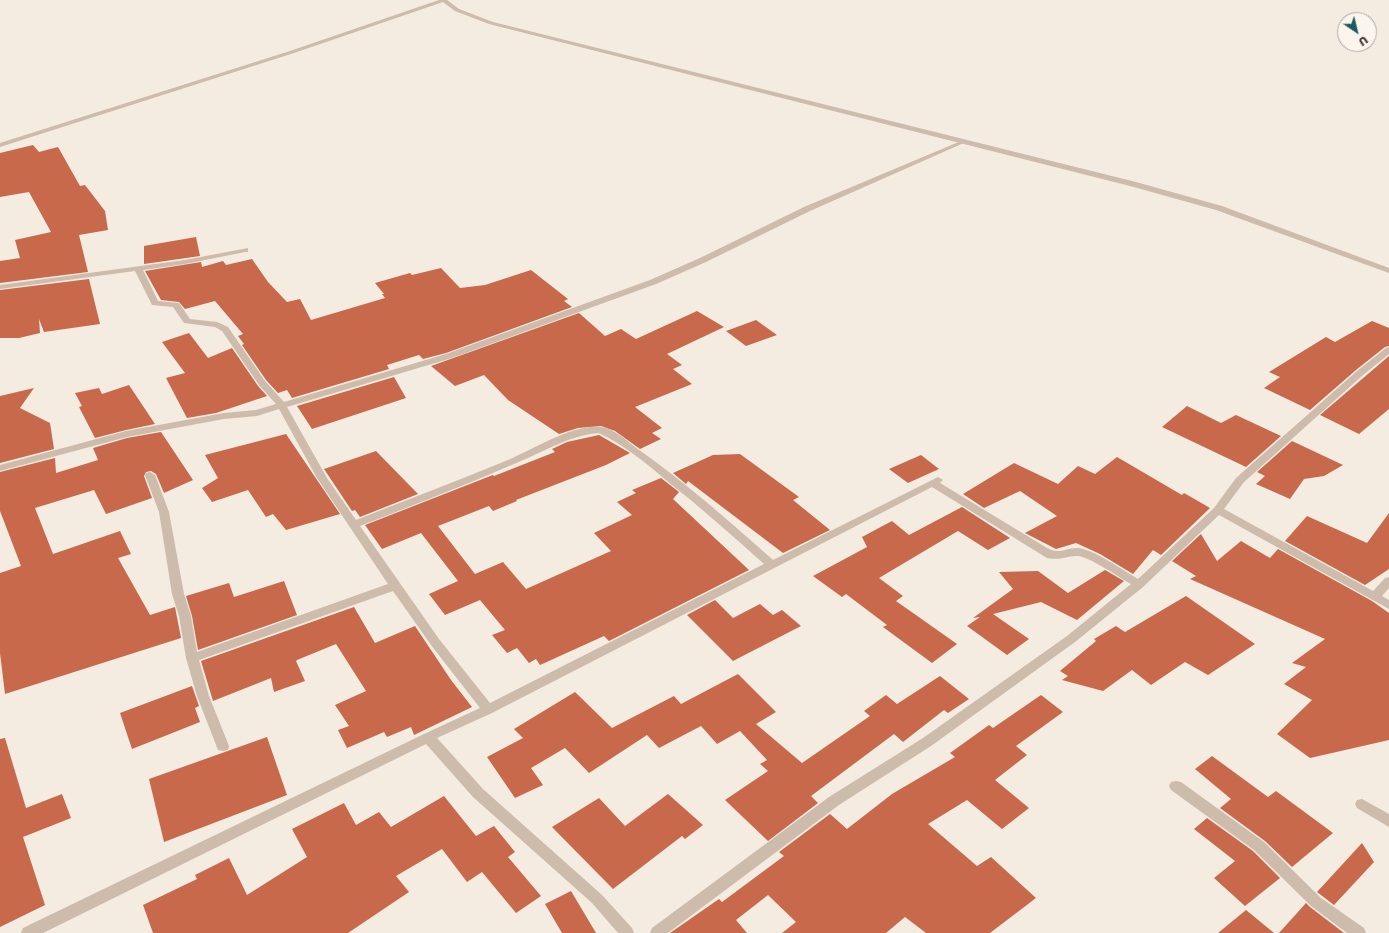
<!DOCTYPE html>
<style>
body{margin:0}
#map{position:relative;width:1389px;height:933px;overflow:hidden;background:#f4ebe1;font-family:"Golos Text",sans-serif}
canvas{display:block}
.north{position:absolute;left:1337px;top:12px;width:40px;height:40px;box-sizing:border-box;background:#fbf5ee;border:1px solid #aea6a0;border-radius:50%;rotate:145deg;font-size:11px;font-weight:700;line-height:16px;text-align:center;color:#3b302b}
.north::after{content:'';display:block;margin:auto;width:14px;height:18px;background:#1f5a5e;clip-path:polygon(50% 0,100% 100%,50% 72%,0 100%)}
</style>
<div id="map">
<canvas width="1389" height="933"></canvas>
<div class="north">U</div>
</div>
<script>
const g = document.querySelector('canvas').getContext('2d');
g.lineJoin = 'round';
function paint(path, color) { g.fillStyle = color; g.fill(path, 'evenodd'); }
paint(new Path2D(`
 M 33,145 L 39,152 L 58,147 L 80,186 L 85,185 L 105,211 L 108,230 L 79,235 L 88,272 L 0,283 L 0,261 L 20,258 L 15,240 L 51,232 L 29,192 L 0,197 L 0,153 Z
 M 196,237 L 200,256 L 144,264 L 144,246 Z
 M 252,259 L 268,282 L 287,302 L 300,299 L 311,320 L 385,298 L 382,294 L 384,294 L 375,283 L 410,273 L 412,275 L 441,268 L 460,288 L 485,285 L 531,270 L 568,299 L 564,301 L 572,307 L 446,353 L 423,359 L 419,355 L 387,365 L 389,369 L 292,398 L 287,390 L 278,393 L 266,380 L 242,345 L 244,344 L 238,336 L 243,334 L 215,301 L 185,309 L 179,302 L 161,300 L 145,271 L 201,262 L 202,267 L 223,261 L 226,265 Z
 M 89,279 L 100,324 L 44,332 L 39,319 L 40,333 L 19,338 L 0,338 L 0,290 Z
 M 697,311 L 724,327 L 667,354 L 682,365 L 673,369 L 692,384 L 635,407 L 662,428 L 652,433 L 661,439 L 640,449 L 615,431 L 601,426 L 578,428 L 559,434 L 508,400 L 484,375 L 455,386 L 431,366 L 579,313 L 605,336 L 621,329 L 636,339 Z
 M 756,320 L 777,335 L 746,346 L 726,331 Z
 M 1372,321 L 1389,328 L 1389,346 L 1385,347 L 1356,370 L 1310,410 L 1264,388 L 1280,377 L 1269,372 L 1326,337 L 1335,342 Z
 M 189,333 L 208,358 L 232,348 L 258,386 L 267,396 L 216,413 L 187,418 L 166,378 L 185,373 L 162,342 Z
 M 1389,356 L 1389,409 L 1359,434 L 1320,415 Z
 M 394,377 L 406,398 L 312,429 L 297,406 Z
 M 129,385 L 155,424 L 126,430 L 95,438 L 79,407 L 82,406 L 75,393 L 99,388 L 102,394 Z
 M 34,388 L 20,408 L 50,423 L 54,449 L 0,463 L 0,396 Z
 M 1187,406 L 1221,423 L 1236,415 L 1281,436 L 1246,467 L 1162,427 Z
 M 161,432 L 193,480 L 164,493 L 156,474 L 151,471 L 146,472 L 144,476 L 152,498 L 106,514 L 94,490 L 35,508 L 53,554 L 120,531 L 131,554 L 118,558 L 150,615 L 175,607 L 181,638 L 5,694 L 0,653 L 0,573 L 21,566 L 0,511 L 0,472 L 55,458 L 56,473 L 98,460 L 93,448 L 127,438 Z
 M 286,434 L 340,514 L 286,530 L 273,514 L 266,517 L 248,490 L 212,502 L 202,488 L 218,478 L 205,455 Z
 M 599,435 L 630,453 L 606,465 L 516,500 L 517,501 L 493,511 L 489,506 L 438,526 L 475,574 L 503,562 L 526,589 L 611,551 L 594,533 L 632,515 L 617,502 L 636,493 L 632,490 L 661,478 L 679,492 L 673,499 L 749,570 L 609,641 L 604,636 L 540,665 L 536,659 L 529,663 L 517,648 L 507,653 L 492,635 L 505,630 L 480,600 L 445,615 L 429,594 L 458,581 L 421,533 L 382,549 L 365,525 L 493,475 L 494,476 L 555,452 L 552,449 L 567,442 Z
 M 1292,441 L 1343,465 L 1324,476 L 1304,479 L 1290,499 L 1256,484 L 1265,476 L 1257,472 Z
 M 376,451 L 418,494 L 360,517 L 355,510 L 352,511 L 324,469 Z
 M 740,454 L 799,497 L 793,500 L 830,530 L 783,553 L 688,481 L 686,484 L 673,473 L 713,455 Z
 M 921,455 L 939,469 L 908,483 L 889,469 Z
 M 1117,457 L 1182,495 L 1184,493 L 1210,508 L 1161,555 L 1153,550 L 1133,574 L 1100,554 L 1076,543 L 1056,549 L 1025,533 L 1057,516 L 1020,491 L 984,508 L 963,494 L 1014,463 L 1058,484 L 1078,466 L 1095,474 Z
 M 962,507 L 1010,538 L 988,550 L 958,531 L 879,578 L 903,596 L 896,601 L 957,644 L 932,663 L 883,627 L 887,625 L 846,594 L 842,597 L 813,576 L 867,547 L 862,537 L 892,521 L 909,535 Z
 M 1389,513 L 1389,569 L 1365,585 L 1285,541 L 1307,516 L 1367,543 Z
 M 1201,534 L 1217,561 L 1241,541 L 1270,558 L 1278,549 L 1372,601 L 1389,613 L 1389,740 L 1310,758 L 1277,734 L 1312,700 L 1284,684 L 1306,667 L 1292,663 L 1325,639 L 1190,579 L 1196,576 L 1172,561 Z
 M 1105,570 L 1124,581 L 1077,620 L 1041,602 L 993,614 L 1029,639 L 1007,655 L 967,626 L 980,617 L 973,618 L 1013,589 L 999,572 L 1038,571 L 1068,593 Z
 M 284,581 L 297,615 L 198,650 L 192,616 L 186,596 L 229,583 L 234,597 Z
 M 1186,596 L 1255,644 L 1208,675 L 1185,662 L 1151,685 L 1132,670 L 1103,691 L 1062,680 L 1068,676 L 1060,671 L 1096,641 L 1094,639 L 1116,626 L 1125,632 Z
 M 715,600 L 733,618 L 760,604 L 773,615 L 782,610 L 801,626 L 733,661 L 687,615 Z
 M 354,607 L 375,643 L 415,626 L 451,680 L 472,707 L 414,735 L 411,727 L 387,737 L 384,732 L 347,748 L 338,730 L 349,726 L 335,705 L 366,691 L 336,644 L 297,660 L 296,661 L 305,681 L 274,692 L 271,678 L 213,701 L 201,661 Z
 M 738,674 L 776,712 L 756,724 L 802,763 L 870,716 L 864,711 L 886,695 L 897,704 L 940,676 L 969,699 L 948,713 L 944,710 L 903,742 L 894,734 L 811,796 L 818,803 L 768,841 L 725,800 L 768,771 L 760,764 L 767,760 L 740,731 L 717,744 L 701,726 L 659,748 L 647,735 L 589,773 L 565,748 L 531,768 L 543,785 L 515,798 L 487,757 L 523,738 L 514,729 L 575,692 L 612,728 L 674,696 L 681,704 Z
 M 192,686 L 199,706 L 195,708 L 200,722 L 132,749 L 120,713 Z
 M 1041,695 L 1063,712 L 1016,746 L 1027,755 L 995,780 L 1029,808 L 1002,829 L 967,800 L 928,824 L 977,866 L 991,857 L 1036,898 L 990,933 L 926,933 L 905,917 L 886,933 L 782,933 L 796,922 L 768,895 L 736,920 L 747,933 L 670,933 L 719,899 L 722,902 L 784,856 L 779,852 L 830,814 L 847,829 L 892,794 L 955,757 L 950,753 L 989,725 L 993,728 Z
 M 267,737 L 287,795 L 164,842 L 149,779 Z
 M 5,738 L 26,808 L 62,794 L 71,818 L 23,837 L 45,905 L 0,927 L 0,739 Z
 M 1212,756 L 1268,797 L 1276,791 L 1333,833 L 1292,867 L 1265,841 L 1220,808 L 1231,799 L 1195,769 Z
 M 668,794 L 703,825 L 685,839 L 682,836 L 613,889 L 552,827 L 599,798 L 625,826 Z
 M 444,796 L 476,836 L 494,826 L 515,852 L 508,857 L 541,896 L 516,913 L 482,872 L 467,882 L 442,849 L 396,876 L 409,892 L 348,933 L 153,933 L 143,905 L 197,879 L 195,875 L 229,858 L 247,895 L 307,857 L 292,829 L 344,803 L 356,825 L 379,812 L 391,827 Z
 M 1207,818 L 1253,851 L 1280,878 L 1245,906 L 1214,878 L 1235,861 L 1194,829 Z
 M 1362,843 L 1374,862 L 1334,905 L 1317,892 Z
 M 571,891 L 596,933 L 562,933 L 545,904 Z
 M 1306,903 L 1310,907 L 1344,933 L 1279,933 Z
 M 1246,910 L 1274,933 L 1218,933 Z`), '#c8694b');
paint(new Path2D(`
 M 961,141 L 966,142 L 810,211 L 706,262 L 656,284 L 452,358 L 287,407 L 327,478 L 356,520 C 406,500 457,481 508,460 C 534,449 572,424 601,427 C 613,428 626,440 635,447 C 684,481 728,520 773,560 L 938,477 L 943,480 L 940,483 L 1047,548 C 1061,555 1064,548 1077,548 C 1092,548 1124,571 1138,579 L 1214,508 L 1236,478 L 1357,371 L 1386,348 L 1389,347 L 1389,354 L 1363,375 L 1244,482 L 1224,509 L 1373,591 L 1385,578 L 1389,577 L 1389,588 L 1382,596 L 1389,600 L 1389,609 L 1219,515 L 1143,587 L 1075,642 L 931,746 L 839,805 L 668,933 L 650,933 L 652,928 L 829,797 L 923,738 L 1067,636 L 1131,584 C 1118,577 1092,558 1078,556 C 1068,555 1061,561 1047,558 L 932,487 L 492,713 L 437,738 L 483,789 L 602,895 L 632,928 L 634,933 L 618,933 L 592,903 L 473,797 L 426,744 L 43,933 L 21,933 L 23,928 L 424,734 L 480,708 L 431,645 L 393,591 L 199,660 L 209,696 L 229,746 L 228,750 L 223,751 L 218,750 L 197,696 L 186,658 L 179,616 L 172,594 L 159,512 L 145,475 L 146,473 L 150,472 L 155,475 L 169,512 L 184,594 L 191,616 L 197,652 L 388,584 L 317,478 L 279,409 L 257,416 L 224,419 L 127,437 L 0,471 L 0,465 L 126,431 L 224,413 L 256,410 L 276,404 L 259,385 L 222,331 L 215,327 L 184,323 L 173,307 L 152,305 L 135,271 L 0,289 L 0,285 L 185,260 L 248,248 L 248,252 L 245,252 L 185,264 L 143,270 L 158,301 L 179,303 L 190,319 L 217,322 L 228,327 L 265,381 L 284,402 L 446,354 L 650,280 L 700,258 L 804,207 ZM 599,433 C 624,445 646,463 667,481 C 700,507 732,535 764,564 L 490,703 L 439,639 L 360,526 C 411,506 463,486 514,464 C 542,453 569,435 599,433 Z
 M 1176,781 L 1181,782 L 1264,842 L 1321,898 L 1364,928 L 1366,933 L 1347,933 L 1311,906 L 1254,850 L 1171,790 L 1169,786 L 1171,782 Z
 M 1362,799 L 1389,814 L 1389,827 L 1357,808 L 1355,804 L 1357,800 Z`), '#cdbbac');
paint(new Path2D(`
 M 439,0 L 447,0 L 459,9 L 493,22 L 1136,182 L 1222,206 L 1389,268 L 1389,273 L 1216,210 L 1130,186 L 489,24 L 455,11 L 443,2 L 294,53 L 0,147 L 0,143 L 290,51 Z`), '#cdbbac');
</script>
